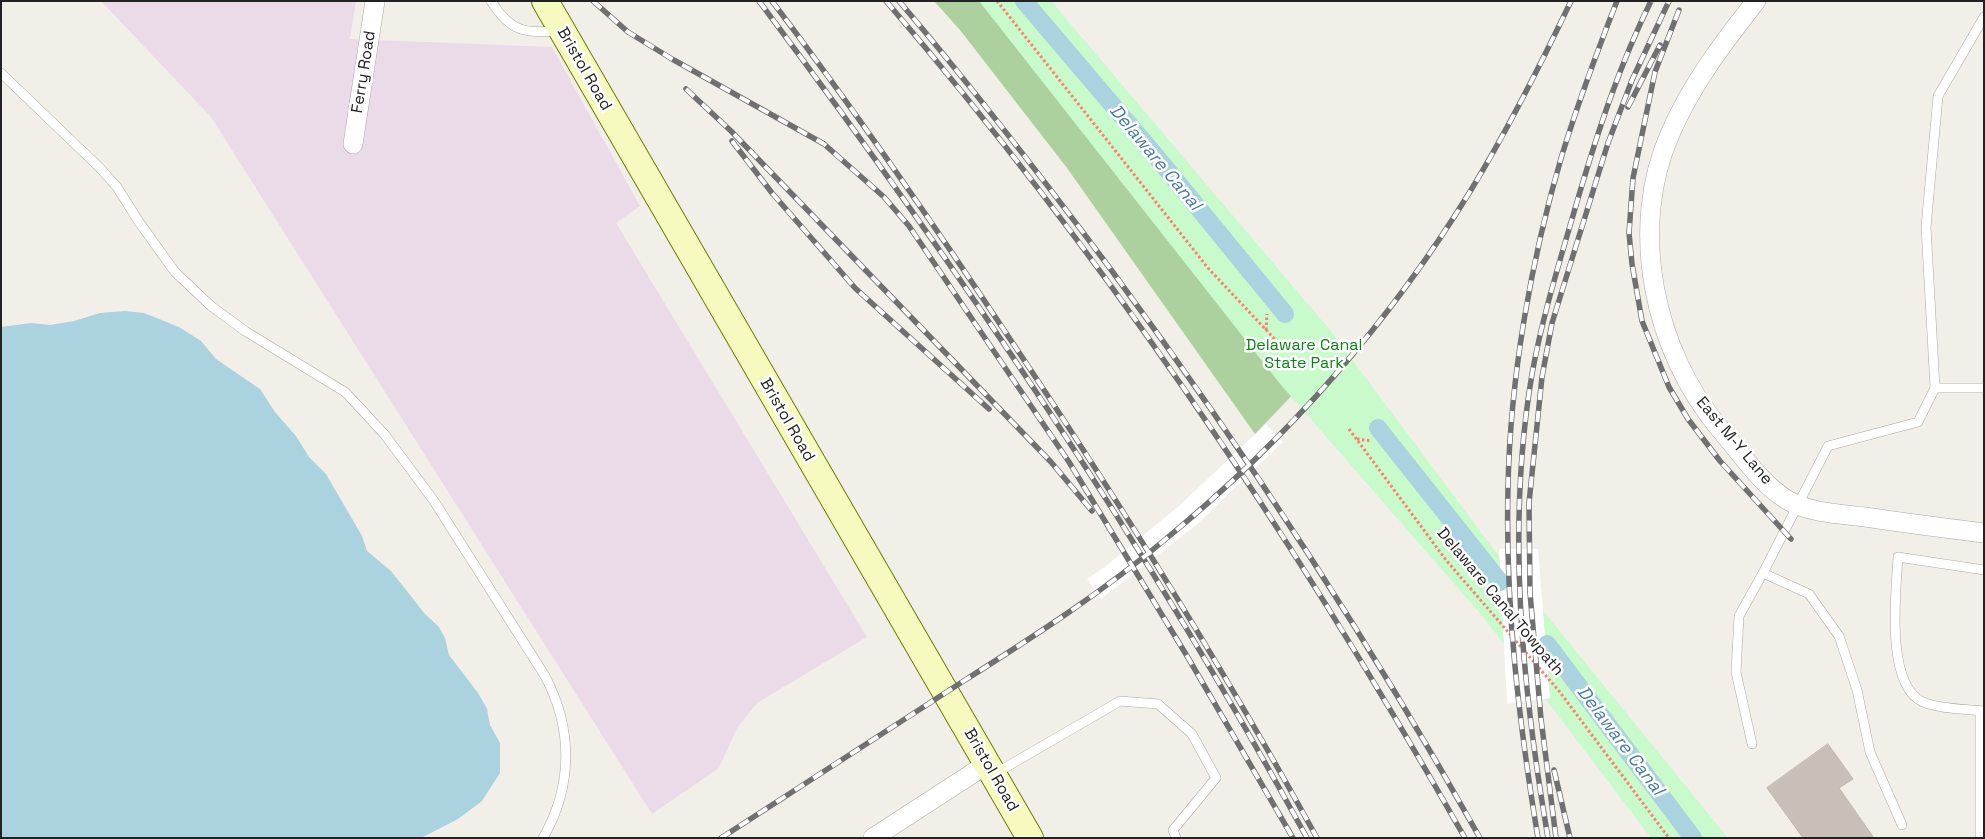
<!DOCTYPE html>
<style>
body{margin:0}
#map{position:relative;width:1985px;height:839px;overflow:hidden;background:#f2efe9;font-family:"Space Grotesk",sans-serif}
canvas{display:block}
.frame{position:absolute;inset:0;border:2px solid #222;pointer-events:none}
</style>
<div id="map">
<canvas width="1985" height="839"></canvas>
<div class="frame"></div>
</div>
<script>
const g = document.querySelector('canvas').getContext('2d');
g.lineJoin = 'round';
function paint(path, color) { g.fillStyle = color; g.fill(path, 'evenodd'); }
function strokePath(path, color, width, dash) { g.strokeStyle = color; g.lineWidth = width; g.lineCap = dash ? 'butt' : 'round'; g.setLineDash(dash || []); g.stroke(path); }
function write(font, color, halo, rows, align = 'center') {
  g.font = font + ' "Space Grotesk",sans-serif'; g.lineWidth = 5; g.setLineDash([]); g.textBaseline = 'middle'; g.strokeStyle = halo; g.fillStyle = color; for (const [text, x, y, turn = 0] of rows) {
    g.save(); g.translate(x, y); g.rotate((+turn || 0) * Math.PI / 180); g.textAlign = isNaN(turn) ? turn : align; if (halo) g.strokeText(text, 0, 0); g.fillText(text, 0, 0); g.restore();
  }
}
paint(new Path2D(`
 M 101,1 L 356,1 L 350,39 L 552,47 L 640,206 L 616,223 L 867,637 L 757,703 L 737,728 L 719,768 L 652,814 L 211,117 Z`), '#ebdbe8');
paint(new Path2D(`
 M 934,1 L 987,1 L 1301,386 L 1255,434 L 1067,168 L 960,30 Z`), '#add19e');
paint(new Path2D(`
 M 979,1 L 1051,1 L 1330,330 L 1501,559 L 1728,838 L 1651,838 L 1484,618 L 1281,385 Z`), '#c8facc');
paint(new Path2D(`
 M 125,311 L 144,313 L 179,327 L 201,341 L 216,359 L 260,389 L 275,412 L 296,436 L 309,457 L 326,474 L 362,536 L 367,551 L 391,571 L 425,614 L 439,627 L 445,638 L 449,655 L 478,693 L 487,709 L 490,725 L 500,743 L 500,773 L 482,801 L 458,819 L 421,838 L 1,838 L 1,327 L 31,323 L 50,325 L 74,321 L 100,313 Z`), '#aad3df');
paint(new Path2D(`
 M 1266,424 L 1283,442 L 1195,526 L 1101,599 L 1087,579 L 1106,566 L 1179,506 Z
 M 1499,549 L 1538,549 L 1550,698 L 1507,704 Z`), '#fff');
strokePath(new Path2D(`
 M 1024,1 L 1155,155 L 1285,314
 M 1378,428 L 1500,582
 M 1547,644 L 1693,838`), '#aad3df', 18);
const building = new Path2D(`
 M 1828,744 L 1853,779 L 1839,788 L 1874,838 L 1803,838 L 1767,788 Z`);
paint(building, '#c7bfb8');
strokePath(building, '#c4b6ab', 1);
const service = new Path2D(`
 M 491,1 C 511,32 523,33 558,31
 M 1,73 L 99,167 L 117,187 L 139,222 L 175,272 L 211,306 L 245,331 L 345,392 L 362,410 L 385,435 L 434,501 L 545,676 C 573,729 573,786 543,838
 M 1935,388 L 1926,227 L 1938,96 L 1984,17
 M 1984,570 L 1898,557 C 1896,591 1885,685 1923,702 C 1938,709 1967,709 1984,711
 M 1752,744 L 1736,672 L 1739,616 L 1763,573
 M 996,773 L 1120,701 L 1158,704 L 1192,734 L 1216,778 L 1173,830 L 1176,838
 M 1902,825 L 1870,752 L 1857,690 L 1839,636 L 1809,594 L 1763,573 L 1828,446 L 1918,422 L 1935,388 L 1984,388
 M 1980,838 L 1980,711`);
const minor = new Path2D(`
 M 1756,1 C 1723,43 1691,85 1670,134 C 1628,229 1654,351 1720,429 C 1741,453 1761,485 1789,501 C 1811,513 1841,514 1865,517 C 1904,523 1944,528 1984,533
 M 353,144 L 375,1
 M 873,838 L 987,764`);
const secondary = new Path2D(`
 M 545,1 L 1030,838`);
strokePath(service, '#a9a9a9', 10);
strokePath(minor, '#a9a9a9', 20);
strokePath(secondary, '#707d05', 28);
strokePath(new Path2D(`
 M 997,1 L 1208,268 L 1284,349
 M 1266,330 L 1267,314
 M 1349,429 L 1446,560 L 1559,691 L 1669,838
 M 1357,439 L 1372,441`), '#fa8072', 3, [2.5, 2.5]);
strokePath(service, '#fff', 9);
strokePath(minor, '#fff', 19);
strokePath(secondary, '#f7fabf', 26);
const rail = new Path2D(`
 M 593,1 L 628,32 L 672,59 L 824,144 L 884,197 L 909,226 L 1069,462 L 1187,656 L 1293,838
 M 759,1 C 959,268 1147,545 1307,838
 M 772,1 C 856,112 935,226 1012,342 C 1120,503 1223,667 1317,838
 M 886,1 C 1108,260 1297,542 1465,838
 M 899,1 C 972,87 1041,176 1109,267 C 1245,451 1368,638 1480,838
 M 1679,10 L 1655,72 L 1633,178 L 1629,233 L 1632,264 L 1642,321 L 1669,387 L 1688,419 L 1720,461 L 1791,539
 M 686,89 L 731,131 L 1051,462 L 1092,511
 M 1628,107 L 1660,45
 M 732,141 L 772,193 L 855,288 L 989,409
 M 1554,770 L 1570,838
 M 721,838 C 801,786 882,734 962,682 C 1033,637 1103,592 1167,538 C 1286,440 1390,322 1471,190 C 1508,129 1540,66 1571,1
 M 1538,838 C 1519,723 1505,605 1508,488 C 1510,378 1531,260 1562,155 C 1578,103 1597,52 1617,1
 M 1548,838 C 1522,686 1506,527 1532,374 C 1543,313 1562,254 1579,195 C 1599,128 1620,64 1651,1
 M 1556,838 L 1541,719 L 1530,593 L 1529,503 L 1542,377 L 1552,323 L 1608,143 L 1632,80 L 1669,1`);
strokePath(rail, '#707070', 5.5);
strokePath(rail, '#fff', 4, [11]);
write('16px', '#222', '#fff', [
 ["Bristol Road",584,69,60],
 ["Ferry Road",364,72,-81],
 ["Bristol Road",787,420,60],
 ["East M-Y Lane",1734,441,50],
 ["Delaware Canal Towpath",1500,602,50],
 ["Bristol Road",991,770,60]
]);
write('16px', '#0c8416', '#fff', [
 ["Delaware Canal",1304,346],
 ["State Park",1304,364]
]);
write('italic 18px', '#4a7aab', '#fff', [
 ["Delaware Canal",1155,158,50],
 ["Delaware Canal",1620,741,53]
]);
</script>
